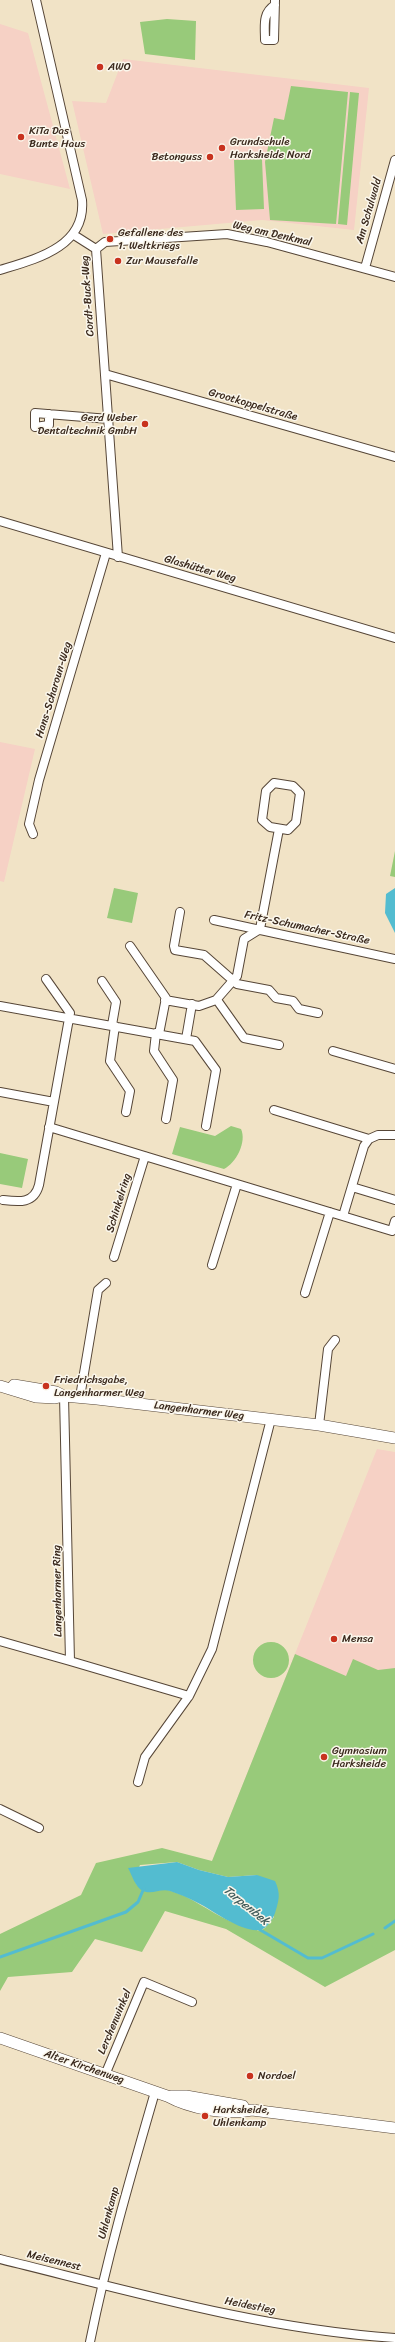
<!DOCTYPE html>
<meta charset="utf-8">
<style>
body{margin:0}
canvas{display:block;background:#f1e3c6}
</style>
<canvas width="395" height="2342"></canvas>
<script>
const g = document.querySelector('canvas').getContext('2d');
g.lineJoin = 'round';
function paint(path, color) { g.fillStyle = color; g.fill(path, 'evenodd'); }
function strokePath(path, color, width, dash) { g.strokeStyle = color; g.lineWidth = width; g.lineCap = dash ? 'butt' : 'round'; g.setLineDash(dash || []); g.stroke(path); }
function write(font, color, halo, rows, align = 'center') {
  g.font = font + ' Sriracha,sans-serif'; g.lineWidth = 3; g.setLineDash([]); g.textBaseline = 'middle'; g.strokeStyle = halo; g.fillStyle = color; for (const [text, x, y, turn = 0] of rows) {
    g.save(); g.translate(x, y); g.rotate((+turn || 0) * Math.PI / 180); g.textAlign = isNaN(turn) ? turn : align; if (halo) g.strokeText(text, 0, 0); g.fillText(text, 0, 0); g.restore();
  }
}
paint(new Path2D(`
 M 0,24 L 28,33 L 70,189 L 0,174 Z
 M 123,59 L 369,88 L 354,230 L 262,220 L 103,234 L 72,101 L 106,103 Z
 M 0,742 L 35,749 L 4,882 L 0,881 Z
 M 377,1449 L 395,1452 L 395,1908 L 212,1861 Z`), '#f6d1c5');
paint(new Path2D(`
 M 167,19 L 196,21 L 195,60 L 145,54 L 140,22 Z
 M 291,86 L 348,92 L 336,224 L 270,220 L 265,162 L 274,118 L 284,120 Z
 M 350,92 L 359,93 L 347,225 L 338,224 Z
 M 262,159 L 264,209 L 236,210 L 234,160 Z
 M 395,851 L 395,877 L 390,876 Z
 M 114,888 L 138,893 L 132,923 L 107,918 Z
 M 231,1126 L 241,1129 C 247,1142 236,1163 224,1169 L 172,1154 L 180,1127 L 215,1136 Z
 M 0,1153 L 28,1159 L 22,1188 L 0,1184 Z
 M253 1660a18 18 0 1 1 36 0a18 18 0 1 1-36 0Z
 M 295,1654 L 346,1676 L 353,1659 L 378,1670 L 395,1668 L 395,1950 L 325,1987 L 226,1929 L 165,1911 L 142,1952 L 95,1939 L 72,1972 L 8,1977 L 0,1991 L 0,1934 L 81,1895 L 96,1863 L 162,1848 L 212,1861 ZM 177,1862 L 199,1870 L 228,1877 L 257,1875 L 274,1917 L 265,1928 L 260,1931 C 250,1928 239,1925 230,1921 C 209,1912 191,1896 168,1890 C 156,1888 142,1899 134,1879 L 140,1865 Z`), '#98ca7a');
paint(new Path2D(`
 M 395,888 L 395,933 L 385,913 L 386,894 Z
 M 177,1862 L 199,1870 L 228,1877 L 257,1875 L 275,1881 C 281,1894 279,1900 275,1913 C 273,1919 266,1930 259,1930 C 241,1932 214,1911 198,1903 C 189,1898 179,1894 170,1891 C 161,1888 152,1895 143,1891 C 135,1887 132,1875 128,1868 Z`), '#53bcd0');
strokePath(new Path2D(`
 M 257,1928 L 308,1958 L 322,1958 L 373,1934
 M 385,1928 L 395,1921
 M 0,1957 L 126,1912 L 138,1902 L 144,1888`), '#53bcd0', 3);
const minor = new Path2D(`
 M 275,5 C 262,13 265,26 265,40 L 274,40 L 275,0
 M 74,235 L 96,249
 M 96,249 L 118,557
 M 96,249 L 105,242 L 227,234 L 267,242 L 395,277
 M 365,268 L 395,160
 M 0,270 C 36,259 86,247 82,200 L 36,0
 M 105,374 L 395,457
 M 49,414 L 49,425 L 35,427 L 35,413 C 60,415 84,417 109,419
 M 0,521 L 395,638
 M 274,783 L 293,786 L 300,793 L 296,822 L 288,830 L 270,827 L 262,820 L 266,791 Z
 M 33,834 L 29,824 L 39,780 L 106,553
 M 180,912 L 174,946 L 175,950 L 204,955 L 237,984 L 269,990 L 276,998 L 293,1001 L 299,1009 L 318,1013
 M 214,920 L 395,959
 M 260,929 L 279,829
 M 130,946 L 166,998 L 159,1034
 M 102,981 L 116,1002 L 112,1025
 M 165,1000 L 199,1006 L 216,1000 L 237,976 L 244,939 L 260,929
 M 217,1000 L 244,1038 L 279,1045
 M 0,1006 L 195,1041 L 216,1070 L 206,1126
 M 115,1026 L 110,1061 L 130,1091 L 126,1112
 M 156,1033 L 154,1051 L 173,1080 L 166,1119
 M 186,1039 L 192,1004
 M 333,1051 L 395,1069
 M 0,1092 L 54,1102
 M 274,1110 L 369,1139 L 378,1135 L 395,1135
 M 49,1127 L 392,1231 L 395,1221
 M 352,1187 L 395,1200
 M 3,1200 C 19,1202 34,1204 39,1185 L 70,1013 L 46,979
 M 343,1216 L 364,1146 L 369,1139
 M 114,1257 L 145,1156
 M 212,1265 L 237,1184
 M 305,1293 L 330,1212
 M 64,1396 L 70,1661 L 189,1696
 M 80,1397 L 98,1290 L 106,1283
 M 319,1425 L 328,1349 L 335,1340
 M 0,1641 L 70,1661
 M 138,1782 L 145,1757 L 189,1696 L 212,1649 L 271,1419
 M 0,1809 L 39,1828
 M 105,2075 L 144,1982 L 192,2002
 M 0,2259 C 130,2291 261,2329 395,2338
 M 90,2342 C 107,2257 131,2175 155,2092`);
const secondary = new Path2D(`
 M 14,1385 L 56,1392 L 62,1395
 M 0,1386 L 36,1397 L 55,1398 L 64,1396 L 97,1399 L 319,1425 L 395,1438
 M 0,2038 L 167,2096 C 191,2109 225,2115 252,2110 L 395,2128
 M 171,2096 L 186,2096 L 243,2106`);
strokePath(minor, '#564637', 10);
strokePath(secondary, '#564637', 12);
strokePath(minor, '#fff', 8);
strokePath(secondary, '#fff', 11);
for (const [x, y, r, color] of [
 [100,67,4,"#c8321e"],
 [21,137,4,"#c8321e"],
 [222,148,4,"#c8321e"],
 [210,157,4,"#c8321e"],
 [110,239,4,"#c8321e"],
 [118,261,4,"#c8321e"],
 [145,424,4,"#c8321e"],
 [46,1386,4,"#c8321e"],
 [334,1639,4,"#c8321e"],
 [324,1757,4,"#c8321e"],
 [250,2076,4,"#c8321e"],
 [205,2116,4,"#c8321e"]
]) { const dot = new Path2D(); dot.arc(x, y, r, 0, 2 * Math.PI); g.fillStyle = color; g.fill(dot); strokePath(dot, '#fbf7ec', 1.5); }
write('11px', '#3b2a1e', '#fbf7ec', [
 ["AWO",108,67],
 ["KiTa Das",29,131],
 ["Bunte Haus",29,144],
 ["Grundschule",230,142],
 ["Harksheide Nord",230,155],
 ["Betonguss",202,157,"right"],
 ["Gefallene des",118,233],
 ["1. Weltkriegs",118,246],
 ["Zur Mausefalle",126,261],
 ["Gerd Weber",137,418,"right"],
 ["Dentaltechnik GmbH",137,431,"right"],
 ["Friedrichsgabe,",54,1380],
 ["Langenharmer Weg",54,1393],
 ["Mensa",342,1639],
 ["Gymnasium",332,1751],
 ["Harksheide",332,1764],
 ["Nordoel",258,2076],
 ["Harksheide,",213,2110],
 ["Uhlenkamp",213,2123]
], 'left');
write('11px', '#3b2a1e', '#fbf7ec', [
 ["Am Schulwald",369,211,-74],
 ["Weg am Denkmal",272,234,13],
 ["Cordt-Buck-Weg",88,296,-94],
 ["Grootkoppelstraße",253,405,16],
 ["Glashütter Weg",200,569,16],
 ["Hans-Scharoun-Weg",54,690,-73],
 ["Fritz-Schumacher-Straße",307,928,12],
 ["Schinkelring",119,1203,-73],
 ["Langenharmer Weg",199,1411,7],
 ["Langenharmer Ring",58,1591,-91],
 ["Lerchenwinkel",115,2022,-67],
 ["Alter Kirchenweg",84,2067,19],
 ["Uhlenkamp",109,2213,-75],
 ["Meisennest",54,2261,14],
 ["Heidestieg",250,2306,11]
]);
write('italic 12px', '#435d5c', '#fbf7ec', [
 ["Tarpenbek",246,1906,39]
]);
</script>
